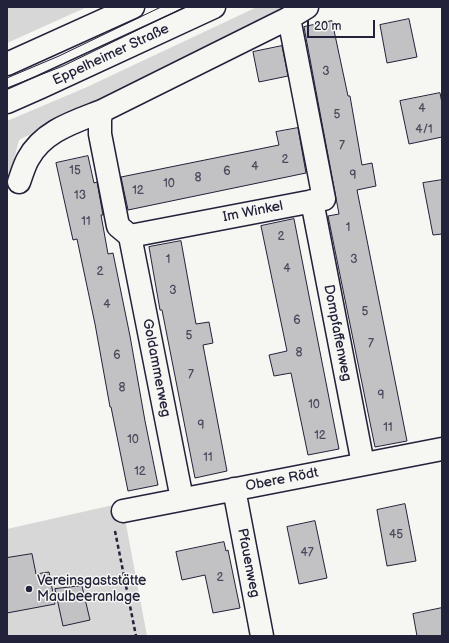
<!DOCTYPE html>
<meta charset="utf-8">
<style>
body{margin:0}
#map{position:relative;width:449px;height:643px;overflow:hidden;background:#f6f6f2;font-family:"Balsamiq Sans",sans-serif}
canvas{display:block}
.frame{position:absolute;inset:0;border:8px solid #22223b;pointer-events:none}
.scale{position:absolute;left:307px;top:20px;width:68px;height:18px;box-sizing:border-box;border:2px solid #22223b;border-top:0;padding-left:5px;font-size:12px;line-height:14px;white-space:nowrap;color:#22223b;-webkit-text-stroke:3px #f6f6f2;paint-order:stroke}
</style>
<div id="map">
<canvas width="449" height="643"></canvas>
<div class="frame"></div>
<div class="scale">20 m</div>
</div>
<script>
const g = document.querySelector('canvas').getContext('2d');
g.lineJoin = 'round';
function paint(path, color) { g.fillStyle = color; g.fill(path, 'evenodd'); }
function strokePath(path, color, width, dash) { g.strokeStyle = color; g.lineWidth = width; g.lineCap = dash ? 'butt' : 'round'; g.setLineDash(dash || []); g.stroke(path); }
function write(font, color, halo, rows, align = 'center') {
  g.font = font + ' "Balsamiq Sans",sans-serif'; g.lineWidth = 3; g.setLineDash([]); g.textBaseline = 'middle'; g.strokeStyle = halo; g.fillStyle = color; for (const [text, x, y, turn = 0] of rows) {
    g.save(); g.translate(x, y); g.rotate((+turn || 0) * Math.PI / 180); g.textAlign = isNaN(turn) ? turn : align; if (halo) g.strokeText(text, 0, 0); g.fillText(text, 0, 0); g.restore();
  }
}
paint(new Path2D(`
 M 7,7 L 87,7 L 7,43 Z
 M 257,7 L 287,7 L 100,101 L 86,106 L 19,140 L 9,179 L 7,180 L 7,121 L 87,87 Z
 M 122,503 L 147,636 L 7,636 L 7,529 Z`), '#d7d7d7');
const building = new Path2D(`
 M 409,19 L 417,57 L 387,63 L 380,25 Z
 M 332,21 L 348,96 L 350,96 L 362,165 L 372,163 L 376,186 L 357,190 L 407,441 L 375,447 L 328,216 L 339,214 L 304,27 Z
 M 282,46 L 288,76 L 259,82 L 253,52 Z
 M 440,93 L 442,103 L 442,137 L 409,144 L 400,101 Z
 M 298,128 L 306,173 L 128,210 L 121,177 L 279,145 L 276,132 Z
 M 88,156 L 94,183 L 97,182 L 103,215 L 101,215 L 108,254 L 113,253 L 130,336 L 145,421 L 158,485 L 128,491 L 111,407 L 110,407 L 95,324 L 77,239 L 73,240 L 56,163 Z
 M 442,180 L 442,234 L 433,235 L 423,183 Z
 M 294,219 L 339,449 L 308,455 L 291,373 L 274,376 L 269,355 L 287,351 L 261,226 Z
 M 181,241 L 196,324 L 209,322 L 213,343 L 203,345 L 227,471 L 195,478 L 162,310 L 160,310 L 149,247 Z
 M 405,504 L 416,561 L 387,566 L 377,510 Z
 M 315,521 L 327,578 L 299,584 L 287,527 Z
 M 224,542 L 226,551 L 228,550 L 240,608 L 213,613 L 205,575 L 182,580 L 176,552 Z
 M 32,554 L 36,574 L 49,572 L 55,604 L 7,613 L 7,558 Z
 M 82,586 L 90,620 L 63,626 L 55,589 Z
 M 442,608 L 442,636 L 417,636 L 413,614 Z`);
paint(building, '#c2c2c4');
strokePath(building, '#22223b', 1);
const minor = new Path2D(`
 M 19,182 C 22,174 24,166 28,159 C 43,131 74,122 102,111
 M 312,201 L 363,464
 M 130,236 L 324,199 L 289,18
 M 130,236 L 118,226 L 100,134 L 100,119 L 102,111 L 289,18 L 307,7
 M 130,236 L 182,499
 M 234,489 L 262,636
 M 123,511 L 442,449`);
const major = new Path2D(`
 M 7,64 L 133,7
 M 7,102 L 41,87 L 214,7`);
strokePath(minor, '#22223b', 25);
strokePath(major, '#22223b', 25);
strokePath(new Path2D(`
 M 115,531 L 136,636`), '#22223b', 2.5, [4, 3]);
strokePath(minor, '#f6f6f2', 22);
strokePath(major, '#f6f6f2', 22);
strokePath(new Path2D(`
 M 7,78 L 59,56 L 161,7
 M 7,88 L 63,66 L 185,7`), '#22223b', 1);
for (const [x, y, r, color] of [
 [29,589,4,"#22223b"]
]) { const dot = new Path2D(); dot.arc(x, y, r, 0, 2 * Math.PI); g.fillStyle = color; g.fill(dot); strokePath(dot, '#f6f6f2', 1.5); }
write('12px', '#4a4a5d', null, [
 ["3",326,72],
 ["4",422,109],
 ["5",337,115],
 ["4/1",424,130],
 ["7",342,146],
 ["2",285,160],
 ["4",255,167],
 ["15",75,171],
 ["6",227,172],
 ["9",353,176],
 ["8",198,178],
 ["10",169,184],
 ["12",138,191],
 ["13",80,196],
 ["11",86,222],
 ["1",348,228],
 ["2",281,237],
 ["1",168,260],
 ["3",354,260],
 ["4",287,269],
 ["2",100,272],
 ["3",173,291],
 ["4",107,305],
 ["5",365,312],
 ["6",297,321],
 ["5",189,336],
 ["7",371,344],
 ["8",299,353],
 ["6",117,356],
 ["7",191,375],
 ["8",122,388],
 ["9",381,396],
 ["10",314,405],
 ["9",201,426],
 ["11",388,428],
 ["12",320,436],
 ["10",133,440],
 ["11",208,458],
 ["12",140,472],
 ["45",396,535],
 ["47",307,553],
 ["2",220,578]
]);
write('14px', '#22223b', '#f6f6f2', [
 ["Eppelheimer Straße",111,55,-25],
 ["Im Winkel",253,212,-11],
 ["Dompfaffenweg",337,333,79],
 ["Goldammerweg",156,368,79],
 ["Obere Rödt",282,480,-11],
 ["Pfauenweg",248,563,79]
]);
write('14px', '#22223b', '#f6f6f2', [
 ["Vereinsgaststätte",37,581],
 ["Maulbeeranlage",37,597]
], 'left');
</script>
